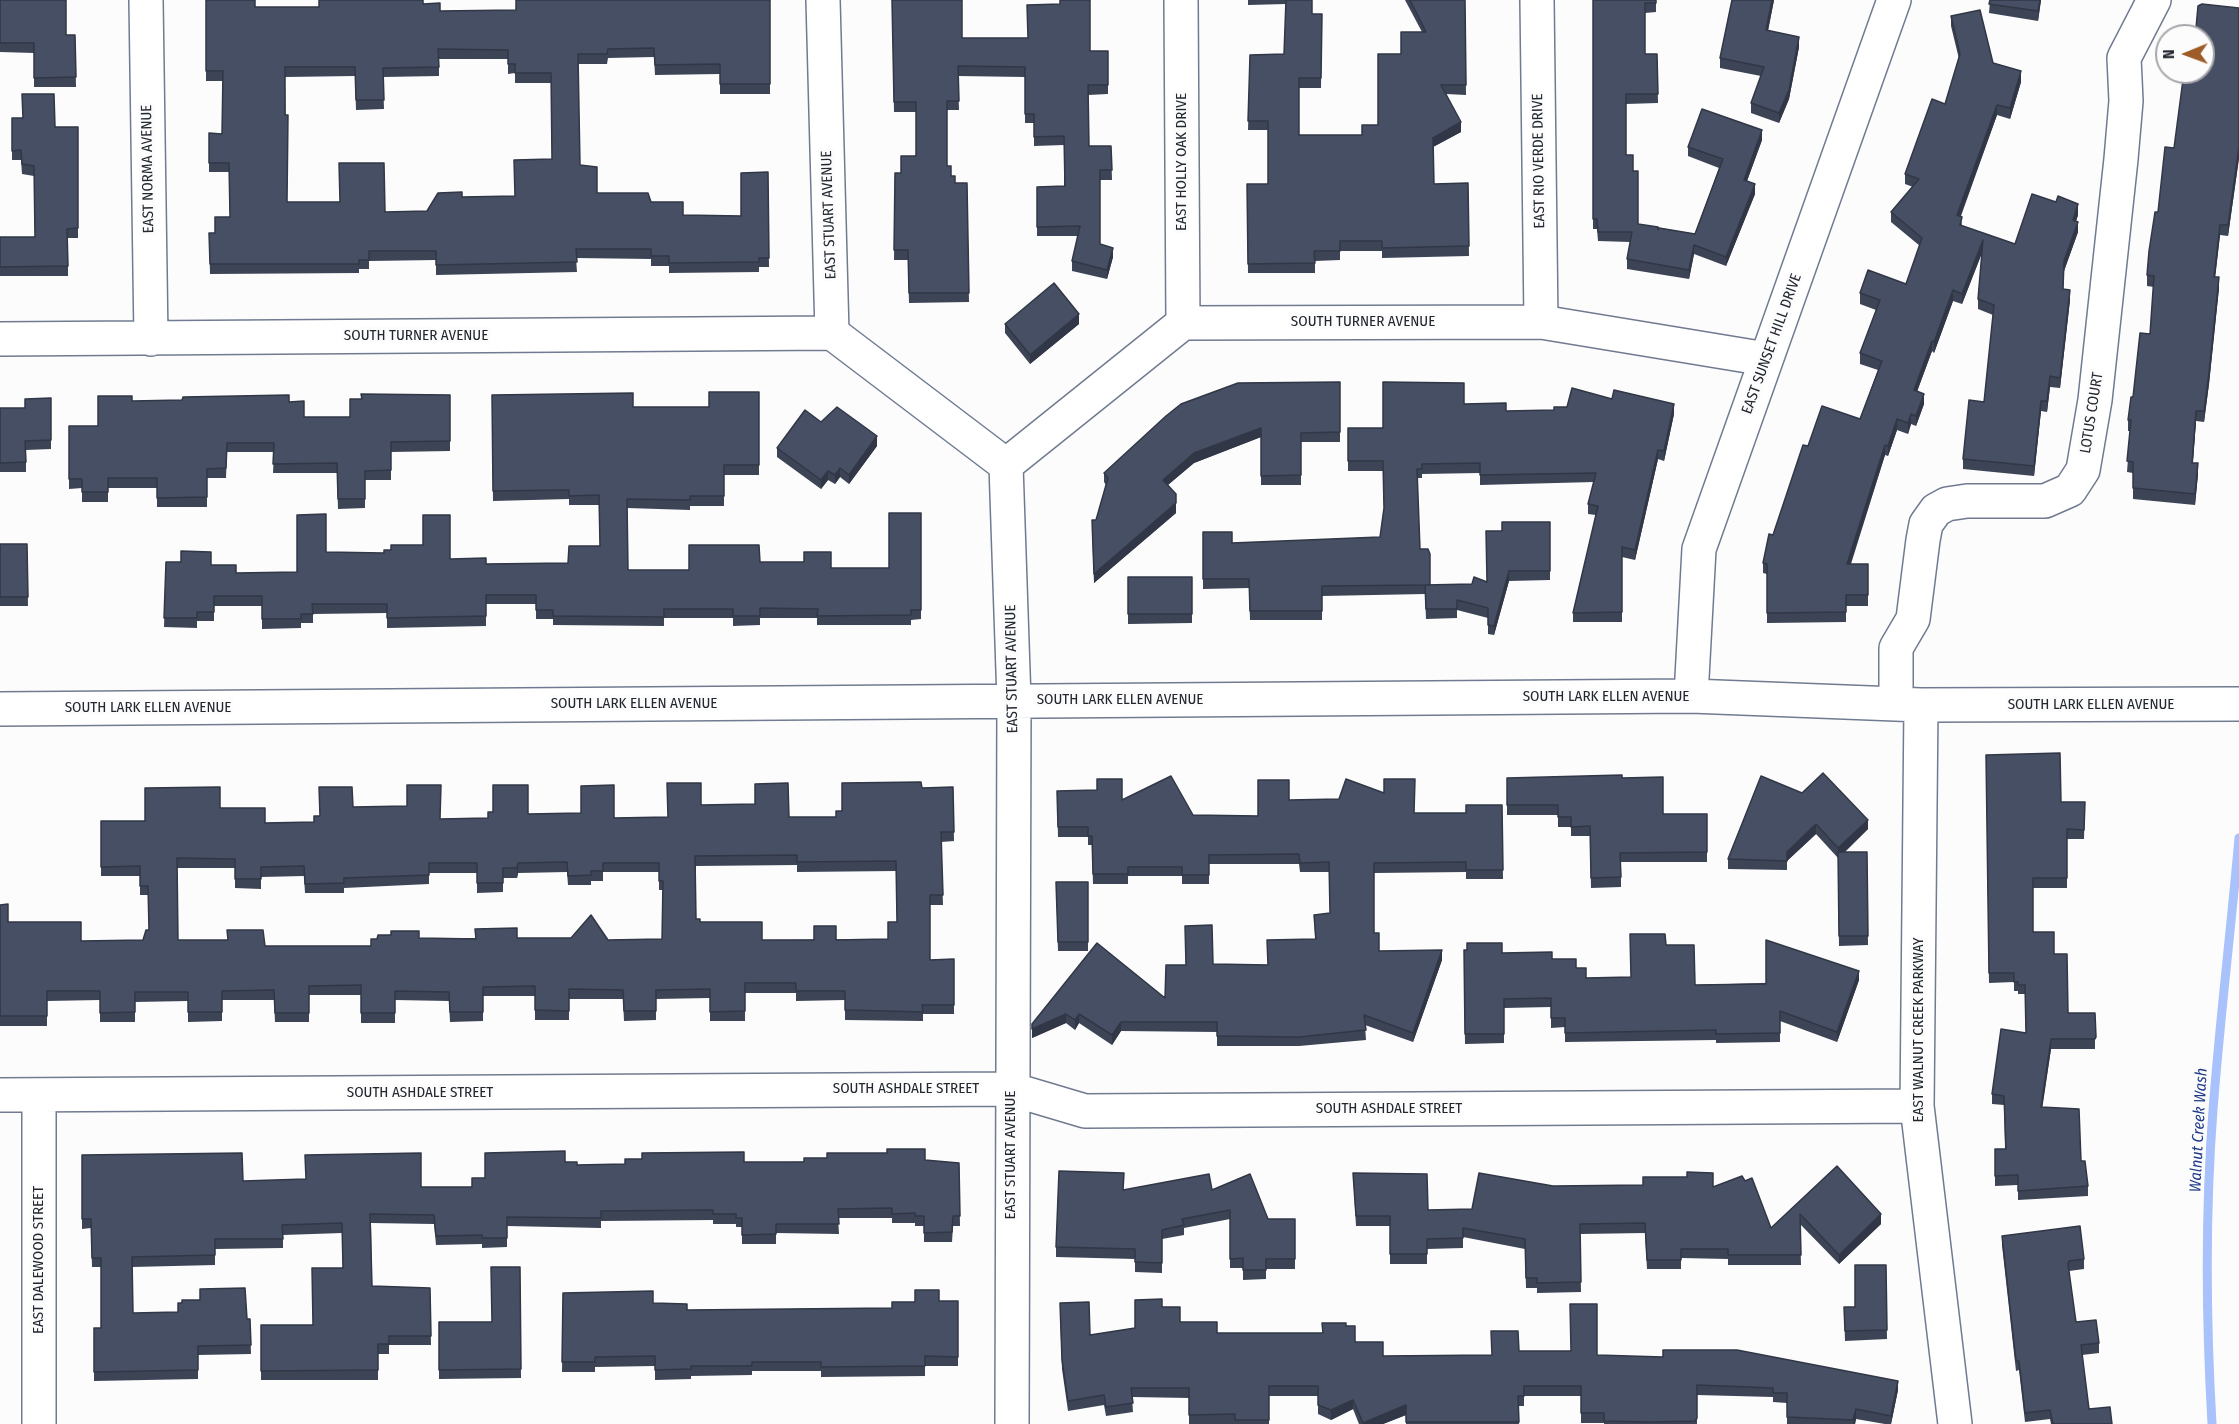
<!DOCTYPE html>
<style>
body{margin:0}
#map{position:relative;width:2239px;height:1424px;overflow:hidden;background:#fcfcfc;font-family:"Fira Sans Condensed",sans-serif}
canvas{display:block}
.north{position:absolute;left:2155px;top:24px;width:60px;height:60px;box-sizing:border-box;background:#fcfcfc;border:2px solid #a5a7aa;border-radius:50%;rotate:269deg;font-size:16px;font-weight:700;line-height:24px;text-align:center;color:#222730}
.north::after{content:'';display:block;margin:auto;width:21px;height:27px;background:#9e5c28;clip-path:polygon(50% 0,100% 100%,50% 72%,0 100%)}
</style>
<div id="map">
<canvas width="2239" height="1424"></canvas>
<div class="north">N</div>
</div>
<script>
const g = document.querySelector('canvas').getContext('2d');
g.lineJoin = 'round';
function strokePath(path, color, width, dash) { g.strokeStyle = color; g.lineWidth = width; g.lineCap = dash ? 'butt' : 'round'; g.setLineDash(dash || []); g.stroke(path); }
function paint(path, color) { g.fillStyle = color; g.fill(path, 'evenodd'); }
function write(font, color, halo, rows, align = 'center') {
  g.font = font + ' "Fira Sans Condensed",sans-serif'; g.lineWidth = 6; g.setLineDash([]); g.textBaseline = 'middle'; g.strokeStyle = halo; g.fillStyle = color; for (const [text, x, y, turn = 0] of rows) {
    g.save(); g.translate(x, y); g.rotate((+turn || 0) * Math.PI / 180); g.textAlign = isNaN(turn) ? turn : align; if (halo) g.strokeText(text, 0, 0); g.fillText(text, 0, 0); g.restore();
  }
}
strokePath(new Path2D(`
 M 2212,1424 C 2206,1320 2205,1213 2213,1110 C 2220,1019 2231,929 2239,838`), '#a9c2fb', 9);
const minor = new Path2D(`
 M 146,0 L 151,339
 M 823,0 L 832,333 L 1006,465 L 1014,701 L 1012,1424
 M 1181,0 L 1183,323
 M 1537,0 L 1541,322
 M 0,339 L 832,333
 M 1006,465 L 1183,323 L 1541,322 L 1766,359
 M 1691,696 L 1699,549 L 1894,0
 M 1896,703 L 1896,648 L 1913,619 L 1923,540 L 1926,524 L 1936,510 L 1947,504 L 1967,501 L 2045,501 L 2070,490 L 2083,470 L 2095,400 L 2121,159 L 2126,101 L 2124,58 L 2154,0
 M 1921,705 L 1917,1106 L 1955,1424
 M 0,709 L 1691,696 L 1921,705 L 2239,704
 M 0,1095 L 1011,1089 L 1085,1111 L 1917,1106
 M 39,1095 L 39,1424`);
strokePath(minor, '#707b91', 36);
strokePath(minor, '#fff', 33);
paint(new Path2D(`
 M 0,0 L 66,35 L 75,35 L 76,87 L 34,87 L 34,53 L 0,52 Z
 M 206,0 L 255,7 L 319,7 L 423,4 L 440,11 L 516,10 L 770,0 L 770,94 L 720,94 L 720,74 L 655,75 L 654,57 L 608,58 L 607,64 L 578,64 L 580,165 L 597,193 L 651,202 L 683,215 L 741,216 L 768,172 L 769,267 L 759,267 L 759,272 L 669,273 L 669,266 L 651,266 L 651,259 L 576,258 L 577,272 L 436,275 L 436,260 L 369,261 L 369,269 L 359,269 L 359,273 L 210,274 L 209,233 L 215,233 L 230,217 L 229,172 L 209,172 L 209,133 L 222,134 L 223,81 L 206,81 ZM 439,59 L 508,59 L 508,74 L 515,73 L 515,83 L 551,83 L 552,159 L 515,196 L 462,197 L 427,211 L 385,212 L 287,202 L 285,77 L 355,76 L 356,110 L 384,109 L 383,77 L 439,76 Z
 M 892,0 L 962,38 L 1090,51 L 1108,51 L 1108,94 L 1088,95 L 1089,146 L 1111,146 L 1112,180 L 1100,180 L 1100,244 L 1113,257 L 1107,279 L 1072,271 L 1072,261 L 1078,236 L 1037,236 L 1037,187 L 1064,186 L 1064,145 L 1034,146 L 1034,123 L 1025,123 L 1025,77 L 958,76 L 959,110 L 947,110 L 947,166 L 955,183 L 967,183 L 969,302 L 909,303 L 908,260 L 894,260 L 895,173 L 901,173 L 916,156 L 916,112 L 894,112 Z
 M 1248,0 L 1312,0 L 1312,14 L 1322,14 L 1321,88 L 1299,88 L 1299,135 L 1362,135 L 1378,125 L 1422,32 L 1405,0 L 1465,0 L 1466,95 L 1446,94 L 1461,132 L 1433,147 L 1434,184 L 1468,183 L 1469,256 L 1382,258 L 1382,251 L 1340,251 L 1340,260 L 1315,261 L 1315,273 L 1248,273 L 1247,184 L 1268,184 L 1268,130 L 1248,130 L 1250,55 L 1284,54 L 1286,4 L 1248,5 Z
 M 1593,0 L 1656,0 L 1656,12 L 1645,13 L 1645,54 L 1657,54 L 1658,103 L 1626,104 L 1626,155 L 1633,171 L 1638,224 L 1695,234 L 1719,168 L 1688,156 L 1688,147 L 1762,140 L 1747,181 L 1755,194 L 1726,266 L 1694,254 L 1689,279 L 1627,269 L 1627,259 L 1630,242 L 1598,241 L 1597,229 L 1593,229 Z
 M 1732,0 L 1774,0 L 1768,31 L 1799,47 L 1789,99 L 1779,123 L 1751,113 L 1751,103 L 1761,76 L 1720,68 L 1720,58 Z
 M 1990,0 L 2041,0 L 2038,21 L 1989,13 Z
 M 2239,8 L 2239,158 L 2228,236 L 2220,235 L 2215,277 L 2219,288 L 2209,384 L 2204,422 L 2196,421 L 2193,463 L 2198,474 L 2195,505 L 2133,499 L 2133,473 L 2127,472 L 2130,431 L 2128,431 L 2128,420 L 2150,334 L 2154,287 L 2147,286 L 2147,275 L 2158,212 L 2174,148 L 2196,28 Z
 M 1951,16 L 1993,63 L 2021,82 L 2010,119 L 1997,115 L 1961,216 L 1962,226 L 2015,244 L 2078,215 L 2076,221 L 2078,232 L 2064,271 L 2063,289 L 2070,300 L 2060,388 L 2050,387 L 2047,412 L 2041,411 L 2034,476 L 1963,469 L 1963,459 L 1984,402 L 1993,315 L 1978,309 L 1978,299 L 1982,253 L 1962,304 L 1953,301 L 1934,353 L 1932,351 L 1917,391 L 1924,404 L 1916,426 L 1911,424 L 1908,434 L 1897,430 L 1888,456 L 1885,455 L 1851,564 L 1868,564 L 1868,606 L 1846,606 L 1846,622 L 1767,623 L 1767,574 L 1763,573 L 1763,563 L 1773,535 L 1808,446 L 1860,419 L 1878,370 L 1860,364 L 1860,353 L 1876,310 L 1860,304 L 1860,293 L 1906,284 L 1920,246 L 1891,222 L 1891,212 L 1913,187 L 1905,184 L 1905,174 L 1945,104 L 1959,59 L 1951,26 Z
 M 12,118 L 55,127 L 78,127 L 78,238 L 68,238 L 68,276 L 0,276 L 0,237 L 35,237 L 34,176 L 22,174 L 21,160 L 12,160 Z
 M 1005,324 L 1079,324 L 1030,364 L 1005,333 Z
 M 1340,382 L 1340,442 L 1301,442 L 1301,485 L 1261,485 L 1261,437 L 1194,463 L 1168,485 L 1176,513 L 1094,583 L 1092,530 L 1096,520 L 1106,485 L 1104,482 L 1104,473 Z
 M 759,392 L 759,475 L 724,475 L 724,506 L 690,506 L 690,510 L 627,508 L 628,570 L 689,570 L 760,562 L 831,568 L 889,568 L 921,513 L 921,619 L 911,620 L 911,625 L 817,625 L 817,618 L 760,618 L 760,625 L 733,626 L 733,618 L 664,618 L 664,626 L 553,625 L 553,619 L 536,619 L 536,604 L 486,604 L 486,626 L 387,628 L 387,613 L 313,614 L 313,623 L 301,623 L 301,628 L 262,629 L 262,606 L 214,606 L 214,621 L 197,621 L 197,628 L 164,627 L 166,562 L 211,565 L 236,573 L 297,572 L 326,552 L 450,559 L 486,564 L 568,563 L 600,546 L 599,505 L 569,505 L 569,499 L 493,501 L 492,395 L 633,407 L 709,407 Z
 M 450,395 L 450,451 L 391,452 L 391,480 L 365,480 L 365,508 L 338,509 L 337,473 L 273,473 L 274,452 L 227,452 L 226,478 L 207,478 L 207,507 L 157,507 L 157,488 L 108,488 L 108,502 L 82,502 L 82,488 L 69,489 L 69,426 L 98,426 L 132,401 L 289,402 L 304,417 L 350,417 Z
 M 51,398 L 51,449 L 26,450 L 26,472 L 0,472 L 0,408 L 25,408 Z
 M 1464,404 L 1506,411 L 1674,414 L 1664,461 L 1658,459 L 1635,560 L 1622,557 L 1622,622 L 1573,622 L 1573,613 L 1596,515 L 1588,514 L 1588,504 L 1594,482 L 1480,485 L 1480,473 L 1422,474 L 1422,478 L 1417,478 L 1420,549 L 1430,585 L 1472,584 L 1487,582 L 1502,531 L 1550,522 L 1550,580 L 1509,581 L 1494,635 L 1488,634 L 1488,618 L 1457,610 L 1457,618 L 1426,619 L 1425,594 L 1322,596 L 1322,620 L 1250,620 L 1249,588 L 1203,589 L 1203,532 L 1232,543 L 1380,537 L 1384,508 L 1383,471 L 1348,471 L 1348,428 L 1383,428 Z
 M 821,422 L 877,446 L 849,484 L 840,477 L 835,484 L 828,480 L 821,489 L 777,457 L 777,448 Z
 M 0,544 L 27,544 L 28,606 L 0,606 Z
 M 1128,577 L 1192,577 L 1192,623 L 1128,624 Z
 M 1986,755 L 2061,802 L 2085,802 L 2084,839 L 2067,839 L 2067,888 L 2033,888 L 2033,932 L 2054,954 L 2068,1013 L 2095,1013 L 2095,1049 L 2051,1049 L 2042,1107 L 2081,1161 L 2088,1186 L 2088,1196 L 2018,1200 L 2018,1185 L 1995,1186 L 1995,1149 L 2005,1149 L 2004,1105 L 1992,1104 L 1992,1094 L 2026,1033 L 2025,994 L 2018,994 L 2018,991 L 2014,991 L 2014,982 L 1989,983 Z
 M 1761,776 L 1868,829 L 1845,852 L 1867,852 L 1868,945 L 1839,946 L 1838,858 L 1816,834 L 1787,861 L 1787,870 L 1728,869 L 1728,859 Z
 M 1507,778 L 1622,778 L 1663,814 L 1707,814 L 1707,862 L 1621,862 L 1621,887 L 1591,888 L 1590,836 L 1571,836 L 1571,827 L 1558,827 L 1558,815 L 1507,815 Z
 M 953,787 L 954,841 L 941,842 L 943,905 L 930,905 L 930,960 L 954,959 L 954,1014 L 923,1014 L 923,1021 L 845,1020 L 845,1000 L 796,1001 L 796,993 L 745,993 L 745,1021 L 710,1021 L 710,998 L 656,999 L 656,1020 L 624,1021 L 623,999 L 569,999 L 569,1020 L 535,1020 L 535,996 L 483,996 L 483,1021 L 450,1022 L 449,1001 L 395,1000 L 395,1023 L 361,1023 L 361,995 L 309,995 L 309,1022 L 275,1022 L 274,1000 L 222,1000 L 222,1021 L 188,1022 L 188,1001 L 135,1002 L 135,1022 L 100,1022 L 100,1000 L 47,1001 L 47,1026 L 0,1026 L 0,905 L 8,922 L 81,941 L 143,940 L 149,930 L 148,895 L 140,895 L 140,876 L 101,876 L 101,821 L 145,821 L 220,808 L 265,823 L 314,822 L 320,816 L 353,807 L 440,819 L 488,818 L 528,814 L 614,818 L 668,817 L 701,805 L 789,817 L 836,817 L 842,811 L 922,788 ZM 797,865 L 797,872 L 896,871 L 897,922 L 888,939 L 762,940 L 700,922 L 696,919 L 696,866 ZM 177,868 L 235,868 L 235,888 L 261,889 L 261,877 L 304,876 L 305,893 L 344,893 L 344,888 L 429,884 L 429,873 L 477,873 L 477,893 L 503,892 L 503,878 L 517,878 L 518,873 L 567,872 L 568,885 L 591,885 L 591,881 L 603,881 L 603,872 L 659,872 L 659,890 L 663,890 L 662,939 L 608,940 L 517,938 L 419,938 L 371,946 L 265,946 L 178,940 Z
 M 1057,791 L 1122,800 L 1193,815 L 1258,816 L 1289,800 L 1414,813 L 1466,813 L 1502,805 L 1503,879 L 1466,879 L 1466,872 L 1374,873 L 1374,933 L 1379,951 L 1442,960 L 1413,1042 L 1365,1025 L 1366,1040 L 1299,1046 L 1217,1046 L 1217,1032 L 1121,1031 L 1112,1045 L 1079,1023 L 1075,1030 L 1066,1023 L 1032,1038 L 1097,943 L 1165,998 L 1186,965 L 1213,964 L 1268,965 L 1315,939 L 1314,915 L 1330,913 L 1329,872 L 1300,872 L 1299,864 L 1209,864 L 1209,884 L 1182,884 L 1182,876 L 1128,876 L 1128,884 L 1093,884 L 1092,845 L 1088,845 L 1088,837 L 1058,837 Z
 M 1056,882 L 1088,882 L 1088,951 L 1058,951 Z
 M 1666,945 L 1695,985 L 1859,980 L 1837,1042 L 1780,1021 L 1780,1042 L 1716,1043 L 1716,1040 L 1565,1042 L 1565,1027 L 1551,1028 L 1551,1007 L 1504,1008 L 1504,1043 L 1465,1044 L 1464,950 L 1502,953 L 1552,959 L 1576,968 L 1586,978 L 1631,977 Z
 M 82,1155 L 243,1181 L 421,1187 L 472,1187 L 485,1178 L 565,1162 L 577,1165 L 925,1160 L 959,1163 L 960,1226 L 953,1226 L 952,1242 L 924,1242 L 924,1226 L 915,1226 L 915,1223 L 892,1223 L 892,1218 L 838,1218 L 839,1234 L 776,1233 L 776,1244 L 742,1244 L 742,1227 L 736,1227 L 736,1224 L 713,1224 L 713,1220 L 601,1221 L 601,1228 L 507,1226 L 507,1247 L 482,1248 L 482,1244 L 436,1245 L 434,1224 L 371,1223 L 372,1286 L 430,1288 L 431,1345 L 389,1345 L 389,1354 L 378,1354 L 378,1380 L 261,1380 L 261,1325 L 313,1325 L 343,1268 L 342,1233 L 283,1235 L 283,1248 L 215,1249 L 215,1265 L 132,1267 L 133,1313 L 250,1319 L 251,1354 L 198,1355 L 198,1379 L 94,1381 L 94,1328 L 101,1328 L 101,1267 L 92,1267 L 91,1228 L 82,1229 Z
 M 1837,1166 L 1881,1224 L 1839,1264 L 1800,1224 L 1801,1265 L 1728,1265 L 1728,1259 L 1681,1258 L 1681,1269 L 1647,1269 L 1645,1233 L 1580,1234 L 1581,1292 L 1537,1293 L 1537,1288 L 1526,1288 L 1525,1249 L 1463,1237 L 1463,1248 L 1427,1249 L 1427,1264 L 1390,1264 L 1390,1226 L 1356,1226 L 1353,1173 L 1428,1210 L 1472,1209 L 1553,1186 L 1713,1187 L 1771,1228 Z
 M 1123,1190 L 1212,1190 L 1268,1219 L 1295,1219 L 1295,1269 L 1266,1269 L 1266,1279 L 1243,1280 L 1243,1268 L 1230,1268 L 1230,1219 L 1184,1228 L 1184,1235 L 1162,1239 L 1162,1273 L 1135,1272 L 1135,1259 L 1056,1257 L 1056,1247 Z
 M 2002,1236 L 2084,1259 L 2084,1269 L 2069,1271 L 2069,1272 L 2076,1322 L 2099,1343 L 2099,1353 L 2082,1355 L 2089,1409 L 2112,1424 L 2051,1424 L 2050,1419 L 2025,1422 L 2019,1370 L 2016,1371 L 2002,1245 Z
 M 1886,1265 L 1887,1339 L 1845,1341 L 1844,1307 L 1855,1307 Z
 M 520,1267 L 521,1378 L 439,1379 L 439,1322 L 492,1322 Z
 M 563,1293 L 653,1303 L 687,1310 L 892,1308 L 939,1301 L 958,1301 L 958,1366 L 925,1366 L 925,1376 L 821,1377 L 821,1371 L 752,1371 L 752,1375 L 691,1376 L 691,1379 L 655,1380 L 655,1366 L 595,1367 L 595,1372 L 562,1372 Z
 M 1162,1307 L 1180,1322 L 1217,1333 L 1323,1333 L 1346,1326 L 1355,1342 L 1383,1356 L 1492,1355 L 1519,1351 L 1597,1355 L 1898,1390 L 1891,1424 L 1885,1424 L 1856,1419 L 1855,1424 L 1787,1424 L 1787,1403 L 1773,1402 L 1773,1397 L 1697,1395 L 1697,1424 L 1604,1424 L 1604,1423 L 1581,1423 L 1581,1396 L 1524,1396 L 1524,1406 L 1518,1406 L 1519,1424 L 1406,1424 L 1406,1415 L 1383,1424 L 1359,1424 L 1353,1409 L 1331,1420 L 1318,1414 L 1318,1396 L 1269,1396 L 1269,1424 L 1189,1424 L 1189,1398 L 1132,1397 L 1133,1412 L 1106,1416 L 1104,1405 L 1068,1411 L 1062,1369 L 1060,1312 L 1090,1335 L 1135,1328 Z`), '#3c4456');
paint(new Path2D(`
 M 1772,0 L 1774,0 L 1766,40 L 1766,30 Z
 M 2040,0 L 2041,0 L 2038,21 L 2038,11 Z
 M 1799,37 L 1799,47 L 1789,99 L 1779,123 L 1779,113 Z
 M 2021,71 L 2021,82 L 2010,119 L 2010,108 Z
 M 1997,105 L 1997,115 L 1957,225 L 1957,215 Z
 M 1461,122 L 1461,132 L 1433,147 L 1433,138 Z
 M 1762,130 L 1762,140 L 1744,189 L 1744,180 Z
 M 2239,147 L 2239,158 L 2228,236 L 2228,225 Z
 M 1755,184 L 1755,194 L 1726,266 L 1726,257 Z
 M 2078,204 L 2078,215 L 2073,231 L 2073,220 Z
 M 2078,222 L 2078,232 L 2064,271 L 2063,300 L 2064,261 Z
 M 2220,225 L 2220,235 L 2214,288 L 2214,277 Z
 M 1983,240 L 1983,250 L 1962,304 L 1962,294 Z
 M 1694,245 L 1694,254 L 1689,279 L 1689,270 Z
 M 1113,248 L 1113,257 L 1107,279 L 1107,270 Z
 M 2219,277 L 2219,288 L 2209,384 L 2204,422 L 2204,411 Z
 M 1953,290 L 1953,301 L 1934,353 L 1934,342 Z
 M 2070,290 L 2070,300 L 2060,388 L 2060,378 Z
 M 1079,314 L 1079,324 L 1030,364 L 1030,355 Z
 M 1932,341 L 1932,351 L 1914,400 L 1914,390 Z
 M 2050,376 L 2050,387 L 2047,412 L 2047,401 Z
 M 1924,394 L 1924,404 L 1916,426 L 1916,416 Z
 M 2041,401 L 2041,411 L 2034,476 L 2034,466 Z
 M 1674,404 L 1674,414 L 1664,461 L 1664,451 Z
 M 2196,411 L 2196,421 L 2192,473 L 2192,463 Z
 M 1911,414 L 1911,424 L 1908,434 L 1908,423 Z
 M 1897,419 L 1897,430 L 1888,456 L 1888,446 Z
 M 1261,428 L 1261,437 L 1194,463 L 1163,489 L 1163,480 L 1194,453 Z
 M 877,436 L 877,446 L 849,484 L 849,475 Z
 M 1885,445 L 1885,455 L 1847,574 L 1847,564 Z
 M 1658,450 L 1658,459 L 1635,560 L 1635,550 Z
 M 2198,463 L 2198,474 L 2195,505 L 2195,494 Z
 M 840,468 L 840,477 L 835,484 L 835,475 Z
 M 828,471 L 828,480 L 821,489 L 821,480 Z
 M 1176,503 L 1176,513 L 1094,583 L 1094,574 Z
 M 1509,571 L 1509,581 L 1494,635 L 1494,626 Z
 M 1868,820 L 1868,829 L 1838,858 L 1838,848 Z
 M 1816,824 L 1816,834 L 1787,861 L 1787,852 Z
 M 518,863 L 518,873 L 517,878 L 517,868 Z
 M 1442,950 L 1442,960 L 1413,1042 L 1413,1033 Z
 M 1859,971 L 1859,980 L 1837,1042 L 1837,1032 Z
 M 1066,1014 L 1066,1023 L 1032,1038 L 1032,1029 Z
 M 1079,1014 L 1079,1023 L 1075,1030 L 1075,1020 Z
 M 1121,1022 L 1121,1031 L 1112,1045 L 1112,1035 Z
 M 2051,1039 L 2051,1049 L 2041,1117 L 2041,1107 Z
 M 1881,1214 L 1881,1224 L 1839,1264 L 1839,1255 Z
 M 1898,1381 L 1898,1390 L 1891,1424 L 1891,1416 Z
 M 1353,1400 L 1353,1409 L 1331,1420 L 1331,1410 Z
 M 1406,1405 L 1406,1415 L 1383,1424 L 1363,1424 L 1363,1423 Z
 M 1856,1409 L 1856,1419 L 1855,1424 L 1853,1424 Z`), '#313746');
const building = new Path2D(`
 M 0,0 L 66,0 L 66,35 L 75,35 L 76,77 L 34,78 L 34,43 L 0,43 Z
 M 206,0 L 255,0 L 255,7 L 319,7 L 319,0 L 423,0 L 423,4 L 440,3 L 440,11 L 516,10 L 516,0 L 770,0 L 770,84 L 720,84 L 720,64 L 655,65 L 654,48 L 608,49 L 607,54 L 578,54 L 580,165 L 597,167 L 597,193 L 648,193 L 651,202 L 683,202 L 683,215 L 741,216 L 741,173 L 768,172 L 769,258 L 759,258 L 759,262 L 669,263 L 669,256 L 651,256 L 651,249 L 576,249 L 577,262 L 436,265 L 436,251 L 369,251 L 369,260 L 359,260 L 359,264 L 210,264 L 209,233 L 215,233 L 215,217 L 230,217 L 229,163 L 209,163 L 209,133 L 222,134 L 223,71 L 206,71 ZM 438,49 L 508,50 L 508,64 L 515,64 L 515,73 L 551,73 L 552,159 L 514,160 L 515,196 L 462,197 L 462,192 L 438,193 L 427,211 L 385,212 L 384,163 L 339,163 L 340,202 L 287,202 L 288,115 L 285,115 L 285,67 L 355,67 L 356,100 L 384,100 L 383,68 L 439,67 Z
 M 892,0 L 962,0 L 962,38 L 1028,38 L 1027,5 L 1060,4 L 1060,0 L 1090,0 L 1090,51 L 1108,51 L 1108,85 L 1088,85 L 1089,146 L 1111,146 L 1112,170 L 1100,170 L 1100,244 L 1113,248 L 1107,270 L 1072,261 L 1080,226 L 1037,227 L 1037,187 L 1065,186 L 1064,136 L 1034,137 L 1034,114 L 1025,114 L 1025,67 L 958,66 L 959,101 L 947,101 L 947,166 L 951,166 L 951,176 L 955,176 L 955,183 L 967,183 L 969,293 L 909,293 L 908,250 L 894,250 L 895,173 L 901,173 L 901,156 L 916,156 L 916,102 L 894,102 Z
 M 1286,0 L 1312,0 L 1312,14 L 1322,14 L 1321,78 L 1299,78 L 1299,135 L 1362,135 L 1362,125 L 1378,125 L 1378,54 L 1401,54 L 1401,32 L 1426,32 L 1410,0 L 1465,0 L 1466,85 L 1441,85 L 1461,122 L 1433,138 L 1434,184 L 1468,183 L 1469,246 L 1382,248 L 1382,241 L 1340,241 L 1340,251 L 1314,251 L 1315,263 L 1248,264 L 1247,184 L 1268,184 L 1268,121 L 1248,121 L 1250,55 L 1284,54 Z
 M 1593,0 L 1656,0 L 1656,3 L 1645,3 L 1645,54 L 1657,54 L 1658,94 L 1626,94 L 1626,155 L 1633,155 L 1633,171 L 1638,171 L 1638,224 L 1658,227 L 1658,230 L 1659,228 L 1695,234 L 1723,159 L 1688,147 L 1702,109 L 1762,130 L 1744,180 L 1755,184 L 1726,257 L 1694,245 L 1689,270 L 1627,259 L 1632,232 L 1598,232 L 1597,219 L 1593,219 Z
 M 1732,0 L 1772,0 L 1766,30 L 1799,37 L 1789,90 L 1779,113 L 1751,103 L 1764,67 L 1720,58 Z
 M 1990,0 L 2040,0 L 2038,11 L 1989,4 Z
 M 2202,4 L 2239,8 L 2239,147 L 2228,225 L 2220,225 L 2214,277 L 2219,277 L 2209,373 L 2204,411 L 2196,411 L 2192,463 L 2198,463 L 2195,494 L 2133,488 L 2133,462 L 2127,461 L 2131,420 L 2128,420 L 2131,397 L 2133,397 L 2140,333 L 2150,334 L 2154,276 L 2147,275 L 2149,251 L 2155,212 L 2158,212 L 2165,147 L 2174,148 L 2184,72 L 2203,72 L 2203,36 L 2188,36 L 2189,27 L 2196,28 L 2198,6 Z
 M 1980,10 L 1993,63 L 2021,71 L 2010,108 L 1997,105 L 1957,215 L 1962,217 L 1960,225 L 2015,244 L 2032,194 L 2056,202 L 2058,196 L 2078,204 L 2073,220 L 2078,222 L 2064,261 L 2063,289 L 2070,290 L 2060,378 L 2050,376 L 2047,401 L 2041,401 L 2034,466 L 1963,459 L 1969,400 L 1984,402 L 1994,305 L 1978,299 L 1983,240 L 1962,294 L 1953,290 L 1934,342 L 1932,341 L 1914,390 L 1924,394 L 1916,416 L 1911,414 L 1908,423 L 1897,419 L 1888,446 L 1885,445 L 1847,564 L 1868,564 L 1868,595 L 1846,595 L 1846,612 L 1767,613 L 1767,564 L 1763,563 L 1769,534 L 1773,535 L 1803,445 L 1808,446 L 1822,406 L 1860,419 L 1882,361 L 1860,353 L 1880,300 L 1860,293 L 1868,270 L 1906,284 L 1922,238 L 1891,212 L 1919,179 L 1905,174 L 1932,99 L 1945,104 L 1960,54 L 1951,16 Z
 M 22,94 L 54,94 L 55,127 L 78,127 L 78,228 L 67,229 L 68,266 L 0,267 L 0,237 L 35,237 L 34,166 L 22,164 L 21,150 L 12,151 L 12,118 L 23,118 Z
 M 1054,283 L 1079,314 L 1030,355 L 1005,324 Z
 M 1340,382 L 1340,432 L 1301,433 L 1301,475 L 1261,476 L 1261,428 L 1194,453 L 1163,480 L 1176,494 L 1176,503 L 1094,574 L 1092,520 L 1096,520 L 1108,478 L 1104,473 L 1166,416 L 1181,404 L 1238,383 Z
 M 1383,382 L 1464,383 L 1464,404 L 1506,403 L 1506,411 L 1554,410 L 1554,407 L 1567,407 L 1572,388 L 1612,399 L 1614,390 L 1674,404 L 1664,451 L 1658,450 L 1635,550 L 1622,547 L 1622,612 L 1573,613 L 1598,506 L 1588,504 L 1596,473 L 1480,475 L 1480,463 L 1422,464 L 1422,469 L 1417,469 L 1420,549 L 1428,549 L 1430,554 L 1430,585 L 1322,586 L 1322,611 L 1250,611 L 1249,579 L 1203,579 L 1203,532 L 1232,532 L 1232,543 L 1380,537 L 1384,508 L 1383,461 L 1348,461 L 1348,428 L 1383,428 Z
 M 709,392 L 759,392 L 759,465 L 724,465 L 724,496 L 690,496 L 690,500 L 627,499 L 628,570 L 689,570 L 689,545 L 759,545 L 760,562 L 804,562 L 804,552 L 831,552 L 831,568 L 889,568 L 889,513 L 921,513 L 921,610 L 911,610 L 911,615 L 817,616 L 818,609 L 760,608 L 760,616 L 733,616 L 733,609 L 664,609 L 664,617 L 553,616 L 553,610 L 536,610 L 536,595 L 486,595 L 486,616 L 387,618 L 387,604 L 312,604 L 313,614 L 301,614 L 301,619 L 262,619 L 262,596 L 214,596 L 214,612 L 197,612 L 197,618 L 164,618 L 166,562 L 181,562 L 181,551 L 211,552 L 211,565 L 236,565 L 236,573 L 297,572 L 297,515 L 326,514 L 326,552 L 384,553 L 384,550 L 391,550 L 391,545 L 423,545 L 423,515 L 450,515 L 450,559 L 486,558 L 486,564 L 568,563 L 569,546 L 600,546 L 599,495 L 569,496 L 569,490 L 493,491 L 492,395 L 633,393 L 633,407 L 709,407 Z
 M 361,394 L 450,395 L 450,441 L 391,442 L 391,470 L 365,471 L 365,499 L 338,499 L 337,463 L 273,464 L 274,443 L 227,443 L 226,468 L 207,469 L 207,497 L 157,498 L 157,478 L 108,478 L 108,492 L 82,492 L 82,479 L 69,479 L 69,426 L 98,426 L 98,396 L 132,396 L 132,401 L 182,400 L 183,397 L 289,395 L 289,402 L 304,401 L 304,417 L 350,417 L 350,399 L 362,399 Z
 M 51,398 L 51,440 L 25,441 L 26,462 L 0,463 L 0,408 L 25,408 L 25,399 Z
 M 837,407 L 877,436 L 849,475 L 840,468 L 835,475 L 828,471 L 821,480 L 777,448 L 805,410 L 821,422 Z
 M 1502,522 L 1550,522 L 1550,571 L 1509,571 L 1494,626 L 1488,625 L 1488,608 L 1457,600 L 1457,609 L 1426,609 L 1425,585 L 1472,584 L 1474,577 L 1487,582 L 1486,531 L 1502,531 Z
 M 0,544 L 27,544 L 28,597 L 0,597 Z
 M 1128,577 L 1192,577 L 1192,614 L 1128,614 Z
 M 2060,753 L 2061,802 L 2085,802 L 2084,830 L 2067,829 L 2067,878 L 2033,878 L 2033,932 L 2054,932 L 2054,954 L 2067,954 L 2068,1013 L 2095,1013 L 2096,1037 L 2095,1039 L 2051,1039 L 2041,1107 L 2079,1109 L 2081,1161 L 2085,1161 L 2088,1186 L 2018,1191 L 2018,1175 L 1995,1176 L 1995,1149 L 2006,1149 L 2004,1096 L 1992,1094 L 2001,1029 L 2026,1033 L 2025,985 L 2018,985 L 2018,982 L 2014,982 L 2014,973 L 1989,973 L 1986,755 Z
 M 1823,773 L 1868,820 L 1838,848 L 1816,824 L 1787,852 L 1787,861 L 1728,859 L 1761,776 L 1802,793 Z
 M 1622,775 L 1622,778 L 1663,777 L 1663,814 L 1707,814 L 1707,852 L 1620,853 L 1621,877 L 1591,878 L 1590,826 L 1571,827 L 1571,817 L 1558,817 L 1558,805 L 1507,805 L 1507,778 Z
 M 1171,776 L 1193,815 L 1258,816 L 1258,780 L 1289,780 L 1289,800 L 1339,799 L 1346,779 L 1384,793 L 1384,779 L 1415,779 L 1414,813 L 1466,813 L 1466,805 L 1502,805 L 1503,870 L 1466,870 L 1466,862 L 1374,863 L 1374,933 L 1379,933 L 1379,951 L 1442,950 L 1413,1033 L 1364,1015 L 1366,1030 L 1299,1037 L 1217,1036 L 1217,1022 L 1121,1022 L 1112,1035 L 1079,1014 L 1075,1020 L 1066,1014 L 1032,1029 L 1032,1024 L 1097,943 L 1165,998 L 1166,965 L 1186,965 L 1185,926 L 1212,925 L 1213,964 L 1268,965 L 1267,940 L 1316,939 L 1314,915 L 1330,913 L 1329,862 L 1300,863 L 1299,854 L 1209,855 L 1209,875 L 1182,875 L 1182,867 L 1128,867 L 1128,874 L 1093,874 L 1092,836 L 1088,836 L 1088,827 L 1058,827 L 1057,791 L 1097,790 L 1097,779 L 1122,779 L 1122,800 Z
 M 921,782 L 922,788 L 953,787 L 954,832 L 941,832 L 943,895 L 930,895 L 930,960 L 954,959 L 954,1005 L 922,1005 L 923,1012 L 845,1010 L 845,991 L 796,991 L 796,983 L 745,983 L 745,1011 L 710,1012 L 710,989 L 656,990 L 656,1011 L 624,1011 L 623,990 L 569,989 L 569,1011 L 535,1010 L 535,986 L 483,987 L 483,1012 L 450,1012 L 449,992 L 395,991 L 395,1013 L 361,1013 L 361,985 L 309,986 L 309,1013 L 275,1013 L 274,990 L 222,991 L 222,1012 L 188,1012 L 188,992 L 135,992 L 135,1012 L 100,1013 L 100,991 L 47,991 L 47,1016 L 0,1016 L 0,905 L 8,904 L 8,922 L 81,922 L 81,941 L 143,940 L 146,930 L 149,930 L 148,886 L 140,886 L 140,866 L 101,867 L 101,821 L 145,821 L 145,788 L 220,787 L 220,808 L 265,808 L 265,823 L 314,822 L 314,816 L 320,816 L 319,787 L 352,787 L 353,807 L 407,806 L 407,785 L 441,785 L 440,819 L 488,818 L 488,812 L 493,812 L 493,785 L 528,785 L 528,814 L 581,813 L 581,786 L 614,785 L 614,818 L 668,817 L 667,783 L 701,783 L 701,805 L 755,804 L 755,784 L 788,783 L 789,817 L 836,817 L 836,811 L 842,811 L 842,783 ZM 797,855 L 797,862 L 896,861 L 897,922 L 888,922 L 888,939 L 836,940 L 836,926 L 814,926 L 814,940 L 762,940 L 762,922 L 700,922 L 700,919 L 696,919 L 695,856 ZM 177,858 L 235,859 L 235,879 L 261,879 L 261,867 L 304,866 L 305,884 L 344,883 L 344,878 L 429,875 L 429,863 L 477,863 L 477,883 L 503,883 L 503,868 L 517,868 L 518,863 L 567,862 L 568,876 L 591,875 L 591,871 L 603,871 L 603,863 L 659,863 L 659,881 L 663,881 L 662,939 L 608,940 L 591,915 L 571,938 L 517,938 L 517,928 L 475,929 L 476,939 L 419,938 L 419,931 L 391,931 L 391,935 L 378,935 L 377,939 L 371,939 L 371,946 L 265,946 L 263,930 L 227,930 L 228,940 L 178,940 Z
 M 1838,852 L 1867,852 L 1868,936 L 1839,936 Z
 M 1056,882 L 1088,882 L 1088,942 L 1058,942 Z
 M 1630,934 L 1665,934 L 1666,945 L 1694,945 L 1695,985 L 1766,984 L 1766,940 L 1859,971 L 1837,1032 L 1780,1011 L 1780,1033 L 1716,1034 L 1716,1030 L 1565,1033 L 1565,1018 L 1551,1018 L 1551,998 L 1504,999 L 1504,1034 L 1465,1034 L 1464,950 L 1467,950 L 1467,943 L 1502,943 L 1502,953 L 1552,952 L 1552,959 L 1576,959 L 1576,968 L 1586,968 L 1586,978 L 1631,977 Z
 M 887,1149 L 925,1149 L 925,1160 L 959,1163 L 960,1216 L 953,1216 L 952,1232 L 924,1233 L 924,1216 L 915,1216 L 915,1213 L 892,1214 L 892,1208 L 838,1209 L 839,1224 L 776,1224 L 776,1234 L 742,1235 L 742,1218 L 736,1218 L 736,1214 L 713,1214 L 713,1210 L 601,1211 L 601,1218 L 507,1217 L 507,1238 L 482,1238 L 482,1235 L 436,1236 L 434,1215 L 370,1214 L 372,1286 L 430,1288 L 431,1336 L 389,1336 L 389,1344 L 378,1344 L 378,1370 L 261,1371 L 261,1325 L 313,1325 L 312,1268 L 343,1268 L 342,1223 L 282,1225 L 283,1239 L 215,1239 L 215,1255 L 132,1257 L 133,1313 L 178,1312 L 178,1303 L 182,1303 L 182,1300 L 200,1300 L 200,1289 L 245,1288 L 247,1319 L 250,1319 L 251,1345 L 198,1346 L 198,1370 L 94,1372 L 94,1328 L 101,1328 L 101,1258 L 92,1258 L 91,1219 L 82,1219 L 82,1155 L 242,1153 L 243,1181 L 306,1179 L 305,1155 L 421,1153 L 421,1187 L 472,1187 L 472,1178 L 485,1178 L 485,1153 L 565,1151 L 565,1162 L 577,1162 L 577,1165 L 625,1164 L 625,1159 L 642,1159 L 642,1153 L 744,1152 L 744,1162 L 804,1162 L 804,1158 L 827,1158 L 827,1153 L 887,1153 Z
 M 1837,1166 L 1881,1214 L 1839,1255 L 1800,1214 L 1801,1255 L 1728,1255 L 1728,1249 L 1681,1249 L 1681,1260 L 1647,1260 L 1645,1223 L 1580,1224 L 1581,1282 L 1537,1283 L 1537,1278 L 1526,1278 L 1525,1239 L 1463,1228 L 1463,1238 L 1427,1239 L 1427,1254 L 1390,1254 L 1390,1216 L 1356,1216 L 1353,1173 L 1427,1174 L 1428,1210 L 1472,1209 L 1479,1173 L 1553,1186 L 1643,1185 L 1643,1177 L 1687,1177 L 1687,1172 L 1713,1173 L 1713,1187 L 1742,1176 L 1745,1181 L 1752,1178 L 1771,1228 Z
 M 1059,1171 L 1124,1173 L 1123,1190 L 1209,1174 L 1212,1190 L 1250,1174 L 1268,1219 L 1295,1219 L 1295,1259 L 1266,1259 L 1266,1270 L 1243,1270 L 1243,1258 L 1230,1259 L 1230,1210 L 1182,1219 L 1184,1225 L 1162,1230 L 1162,1263 L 1135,1262 L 1135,1249 L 1056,1247 Z
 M 2080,1226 L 2084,1259 L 2069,1261 L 2068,1264 L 2076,1322 L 2096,1320 L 2099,1343 L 2081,1345 L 2089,1409 L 2110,1407 L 2112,1424 L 2053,1424 L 2050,1410 L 2025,1413 L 2019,1361 L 2016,1361 L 2002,1236 Z
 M 1855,1265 L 1886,1265 L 1887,1330 L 1845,1331 L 1844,1307 L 1855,1307 Z
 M 491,1267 L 520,1267 L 521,1369 L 439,1370 L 439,1322 L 492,1322 Z
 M 915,1290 L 939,1290 L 939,1301 L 958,1301 L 958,1357 L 925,1356 L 925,1366 L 821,1367 L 821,1362 L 752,1362 L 752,1366 L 691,1366 L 691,1369 L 655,1370 L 655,1356 L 595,1357 L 595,1362 L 562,1362 L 563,1293 L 653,1291 L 653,1303 L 687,1304 L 687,1310 L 892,1308 L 892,1302 L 915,1302 Z
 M 1162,1299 L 1162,1307 L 1180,1307 L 1180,1322 L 1217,1322 L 1217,1333 L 1323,1333 L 1322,1323 L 1346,1323 L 1346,1326 L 1355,1326 L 1355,1342 L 1383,1342 L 1383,1356 L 1492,1355 L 1491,1331 L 1518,1331 L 1519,1351 L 1571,1351 L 1570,1304 L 1597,1304 L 1597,1355 L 1663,1357 L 1663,1350 L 1737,1350 L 1898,1381 L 1891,1416 L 1856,1409 L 1853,1420 L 1787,1417 L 1787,1393 L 1773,1393 L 1773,1388 L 1697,1385 L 1697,1418 L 1695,1421 L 1651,1422 L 1604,1421 L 1604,1413 L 1581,1413 L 1581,1386 L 1524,1386 L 1524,1396 L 1518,1396 L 1519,1422 L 1406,1422 L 1406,1405 L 1363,1423 L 1353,1400 L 1331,1410 L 1318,1405 L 1318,1386 L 1269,1386 L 1269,1420 L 1235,1420 L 1235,1414 L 1189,1415 L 1189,1388 L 1131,1388 L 1133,1403 L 1106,1407 L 1104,1395 L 1068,1401 L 1062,1360 L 1060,1303 L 1089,1302 L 1090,1335 L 1135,1328 L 1135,1300 Z`);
paint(building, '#464f64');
strokePath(building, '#313746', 1.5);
write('15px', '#222730', '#fcfcfc', [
 ["EAST RIO VERDE DRIVE",1539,161,-91],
 ["EAST HOLLY OAK DRIVE",1182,162,-90],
 ["EAST NORMA AVENUE",148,169,-91],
 ["EAST STUART AVENUE",829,215,-92],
 ["SOUTH TURNER AVENUE",1363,322],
 ["SOUTH TURNER AVENUE",416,336],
 ["EAST SUNSET HILL DRIVE",1772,344,-70],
 ["LOTUS COURT",2092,413,-81],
 ["EAST STUART AVENUE",1012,669,-91],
 ["SOUTH LARK ELLEN AVENUE",1606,697],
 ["SOUTH LARK ELLEN AVENUE",1120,700],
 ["SOUTH LARK ELLEN AVENUE",634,704],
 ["SOUTH LARK ELLEN AVENUE",2091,705],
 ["SOUTH LARK ELLEN AVENUE",148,708],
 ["EAST WALNUT CREEK PARKWAY",1919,1030,-90],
 ["SOUTH ASHDALE STREET",906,1089],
 ["SOUTH ASHDALE STREET",420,1093],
 ["SOUTH ASHDALE STREET",1389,1109],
 ["EAST STUART AVENUE",1011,1155,-90],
 ["EAST DALEWOOD STREET",39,1260,-90]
]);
write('italic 16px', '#203b8a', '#fcfcfc', [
 ["Walnut Creek Wash",2199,1130,-87]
]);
</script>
